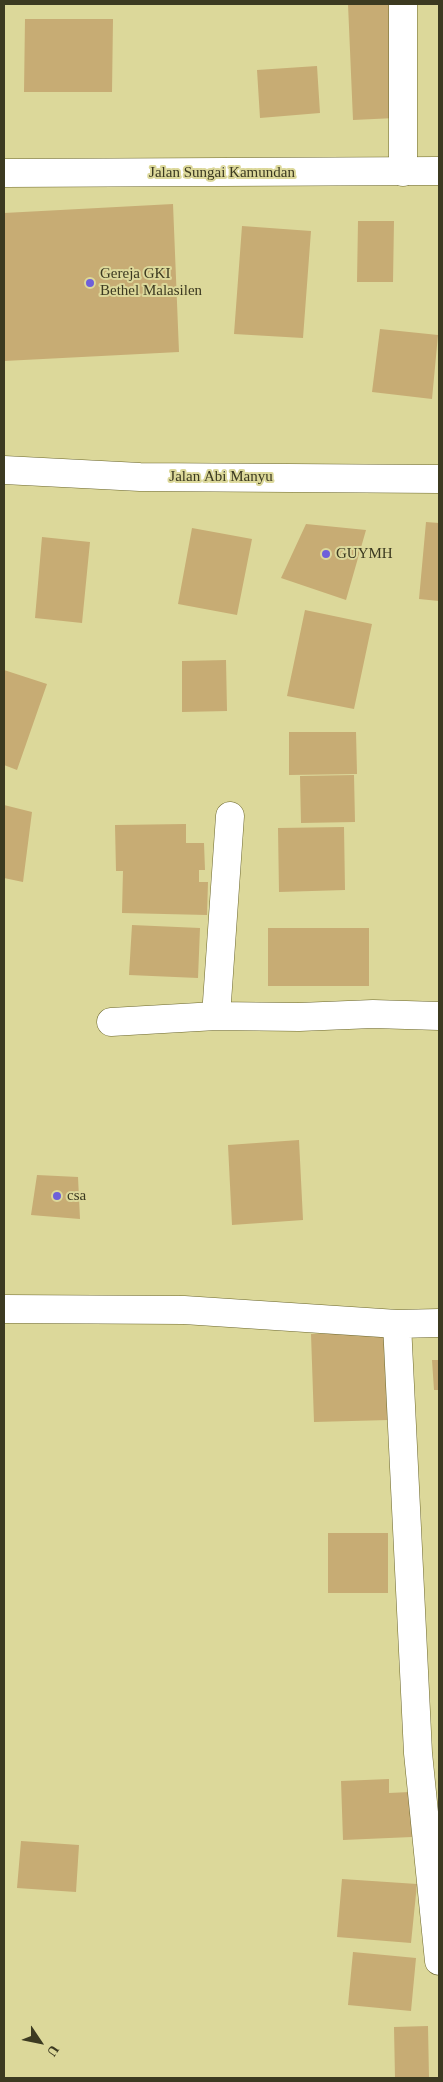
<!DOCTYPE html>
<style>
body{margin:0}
#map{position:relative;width:443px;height:2082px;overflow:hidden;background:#dcd89a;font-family:Georgia,serif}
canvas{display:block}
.frame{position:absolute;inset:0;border:5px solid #3c3a21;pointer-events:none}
.north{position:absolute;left:15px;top:2017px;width:50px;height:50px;-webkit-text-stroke:4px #dcd89a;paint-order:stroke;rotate:124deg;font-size:14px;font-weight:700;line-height:20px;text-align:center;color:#3c3a21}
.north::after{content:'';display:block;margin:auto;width:18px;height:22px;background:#3c3a21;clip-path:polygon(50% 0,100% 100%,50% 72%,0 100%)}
</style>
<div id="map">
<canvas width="443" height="2082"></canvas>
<div class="frame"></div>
<div class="north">U</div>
</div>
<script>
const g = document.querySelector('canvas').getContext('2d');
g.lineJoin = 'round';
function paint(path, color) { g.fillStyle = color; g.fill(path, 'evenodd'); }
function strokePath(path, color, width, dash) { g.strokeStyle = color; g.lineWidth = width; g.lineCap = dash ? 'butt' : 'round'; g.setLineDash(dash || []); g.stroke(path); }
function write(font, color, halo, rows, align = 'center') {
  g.font = font + ' Georgia,serif'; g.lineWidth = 4; g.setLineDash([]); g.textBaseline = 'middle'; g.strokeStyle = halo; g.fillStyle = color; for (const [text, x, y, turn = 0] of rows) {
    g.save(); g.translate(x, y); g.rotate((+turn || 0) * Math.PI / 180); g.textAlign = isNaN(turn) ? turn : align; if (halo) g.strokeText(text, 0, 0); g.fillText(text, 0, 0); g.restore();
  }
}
paint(new Path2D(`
 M 348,4 L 389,4 L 395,118 L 353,120 Z
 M 25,19 L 113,19 L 112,92 L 24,92 Z
 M 317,66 L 320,113 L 260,118 L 257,70 Z
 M 173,204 L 179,352 L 4,361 L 4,213 Z
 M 358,221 L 394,221 L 393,282 L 357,282 Z
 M 242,226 L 311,231 L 303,338 L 234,334 Z
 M 380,329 L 438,335 L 432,399 L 372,392 Z
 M 426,522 L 439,523 L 439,601 L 419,599 Z
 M 306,524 L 366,530 L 346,600 L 281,578 Z
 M 192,528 L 252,539 L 237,615 L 178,604 Z
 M 42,537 L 90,542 L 82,623 L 35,618 Z
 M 305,610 L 372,624 L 354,709 L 287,696 Z
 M 226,660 L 227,711 L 182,712 L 182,661 Z
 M 4,670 L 47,684 L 17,770 L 4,765 Z
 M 289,732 L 356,732 L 357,774 L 289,775 Z
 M 354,775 L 355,822 L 301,823 L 300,776 Z
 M 4,805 L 32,812 L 23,882 L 4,878 Z
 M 186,824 L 186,843 L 204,843 L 205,870 L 199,870 L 199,882 L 208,882 L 207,915 L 122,913 L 123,871 L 116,871 L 115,825 Z
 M 344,827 L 345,890 L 279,892 L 278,828 Z
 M 132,925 L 200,928 L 198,978 L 129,975 Z
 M 268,928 L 369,928 L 369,986 L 268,986 Z
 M 299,1140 L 303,1220 L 232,1225 L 228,1145 Z
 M 37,1175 L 78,1177 L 80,1219 L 31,1215 Z
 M 386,1331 L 389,1420 L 314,1422 L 311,1334 Z
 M 432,1360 L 439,1360 L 439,1390 L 434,1390 Z
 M 328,1533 L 388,1533 L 388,1593 L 328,1593 Z
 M 389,1779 L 389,1793 L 410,1792 L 412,1837 L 343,1840 L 341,1781 Z
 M 21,1841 L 79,1845 L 76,1892 L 17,1888 Z
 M 342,1879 L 417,1884 L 411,1943 L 337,1937 Z
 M 353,1952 L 416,1958 L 411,2011 L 348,2005 Z
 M 428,2026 L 429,2078 L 395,2078 L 394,2027 Z`), '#c7ac74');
const street = new Path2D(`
 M 403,4 L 403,172
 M 4,470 L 140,477 L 439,479
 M 216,1016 L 230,816
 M 111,1022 L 216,1016 L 299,1017 L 373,1014 L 439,1016
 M 4,1309 L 184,1310 L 397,1324 L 439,1323
 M 397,1324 L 418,1753 L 439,1961`);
const secondary = new Path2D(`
 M 4,173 L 439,171`);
strokePath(street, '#6b662b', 29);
strokePath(secondary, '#6b662b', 29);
strokePath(street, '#fff', 28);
strokePath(secondary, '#fff', 28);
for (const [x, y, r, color] of [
 [90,283,5,"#6e60da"],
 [326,554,5,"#6e60da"],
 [57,1196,5,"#6e60da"]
]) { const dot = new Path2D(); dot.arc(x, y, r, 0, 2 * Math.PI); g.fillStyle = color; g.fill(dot); strokePath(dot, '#dcd89a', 2); }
write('15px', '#3c3a21', '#dcd89a', [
 ["Jalan Sungai Kamundan",222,173],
 ["Jalan Abi Manyu",221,477]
]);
write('15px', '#3c3a21', '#dcd89a', [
 ["Gereja GKI",100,274],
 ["Bethel Malasilen",100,291],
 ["GUYMH",336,554],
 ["csa",67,1196]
], 'left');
</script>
